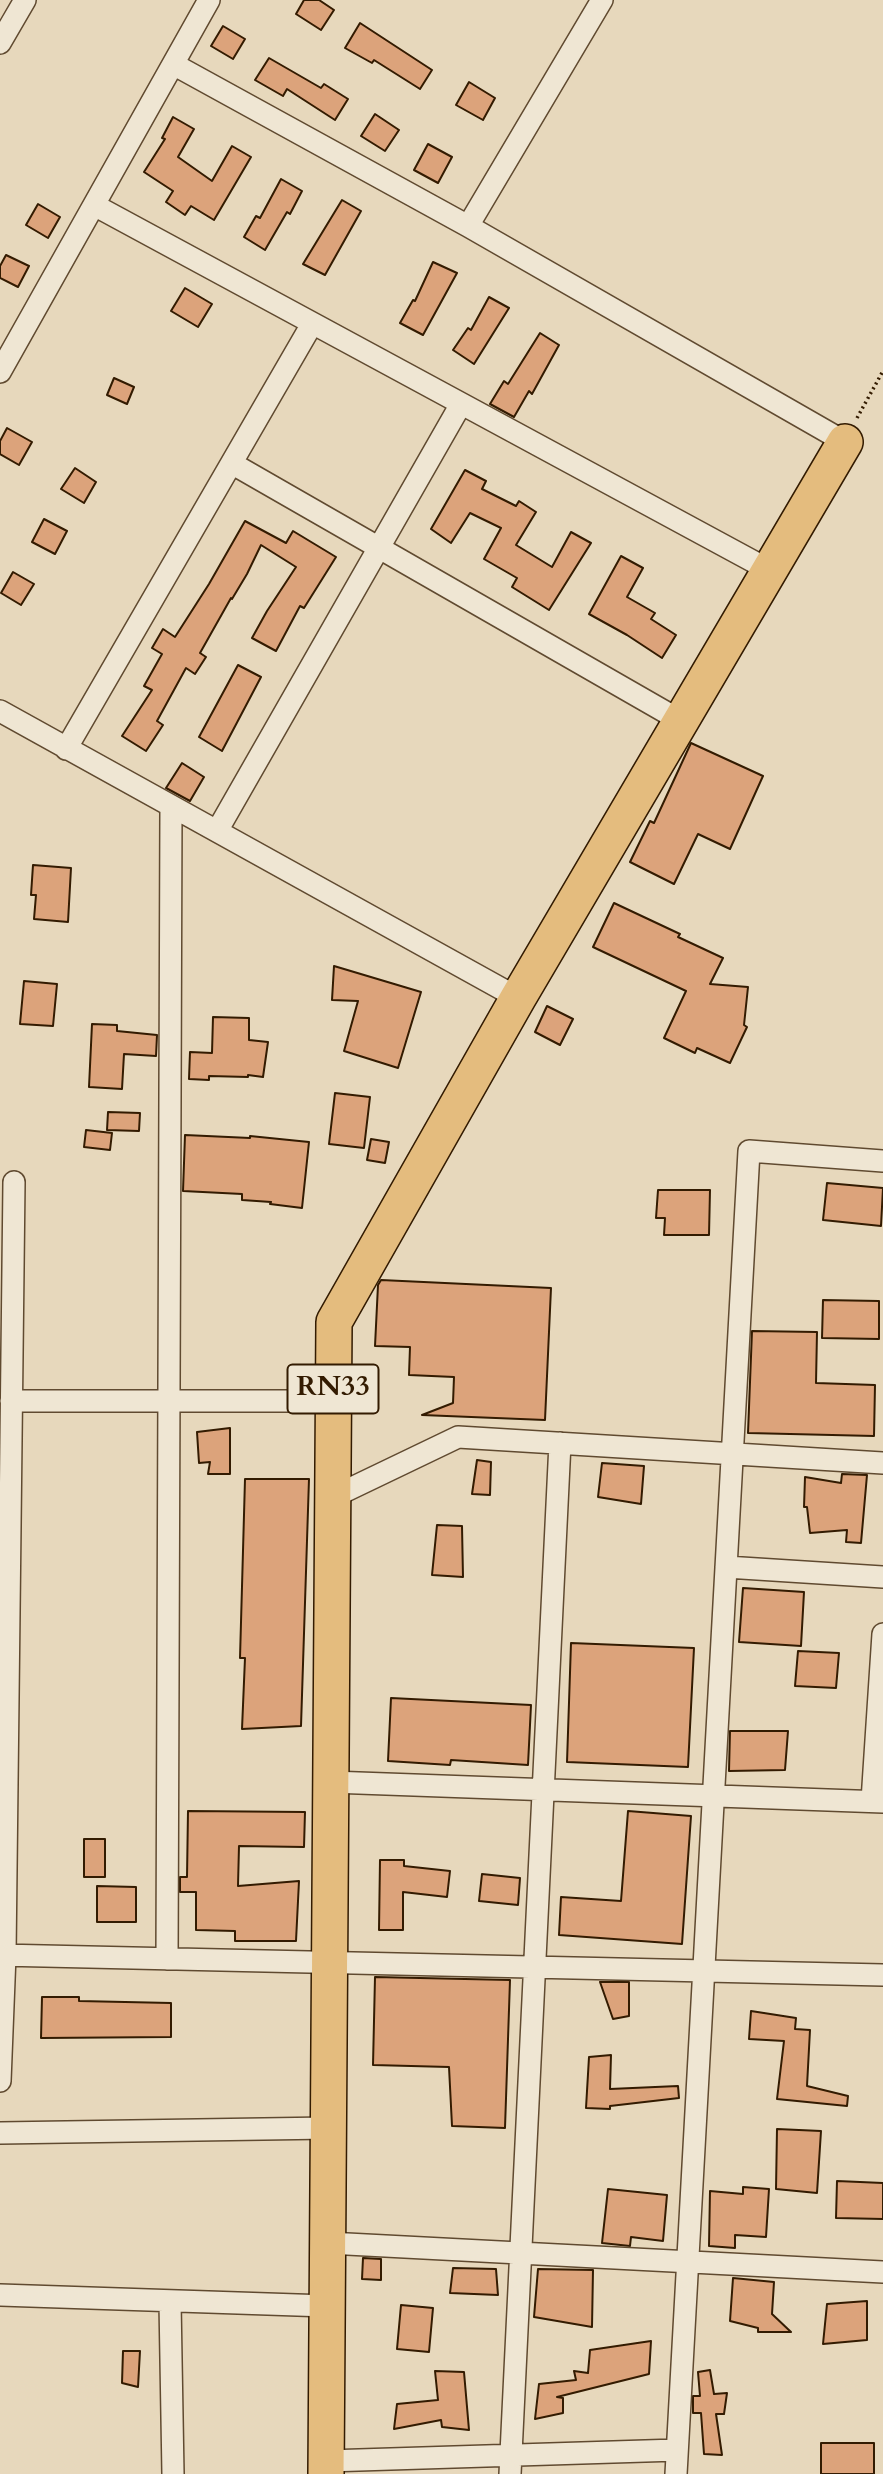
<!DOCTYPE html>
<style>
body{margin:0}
canvas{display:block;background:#e7d8bc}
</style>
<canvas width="883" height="2474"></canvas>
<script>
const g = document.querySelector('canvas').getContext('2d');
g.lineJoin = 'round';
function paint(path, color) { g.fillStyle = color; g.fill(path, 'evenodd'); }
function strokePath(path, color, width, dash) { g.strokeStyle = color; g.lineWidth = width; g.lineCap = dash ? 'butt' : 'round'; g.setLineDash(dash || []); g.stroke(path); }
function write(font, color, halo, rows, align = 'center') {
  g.font = font + ' Cardo,serif'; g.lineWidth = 6; g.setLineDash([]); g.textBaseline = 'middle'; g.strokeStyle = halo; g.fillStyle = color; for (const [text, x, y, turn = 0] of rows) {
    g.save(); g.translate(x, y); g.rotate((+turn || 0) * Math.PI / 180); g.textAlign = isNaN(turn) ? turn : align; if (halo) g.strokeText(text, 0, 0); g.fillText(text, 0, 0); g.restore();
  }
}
const building = new Path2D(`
 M 304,0 L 319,0 L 334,10 L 321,30 L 296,14 Z
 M 360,23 L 432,70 L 420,89 L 374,60 L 372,63 L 345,48 Z
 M 223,26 L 245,39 L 233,59 L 211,46 Z
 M 269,58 L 321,88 L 324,84 L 348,99 L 335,120 L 287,89 L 283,96 L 255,80 Z
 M 469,82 L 495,98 L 483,120 L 456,105 Z
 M 375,114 L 399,130 L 385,151 L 361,136 Z
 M 173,117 L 194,129 L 178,157 L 212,181 L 232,146 L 251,157 L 214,220 L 191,206 L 185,215 L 166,202 L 173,191 L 144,172 L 165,139 L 162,138 Z
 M 428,144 L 452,157 L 438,183 L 414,170 Z
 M 281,179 L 302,191 L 290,214 L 287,212 L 265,250 L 244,237 L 256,216 L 260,218 Z
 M 342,200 L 361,211 L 325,275 L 303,264 Z
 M 38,204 L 60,217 L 48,238 L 26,225 Z
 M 6,255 L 29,266 L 18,287 L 0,278 L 0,266 Z
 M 433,262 L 457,273 L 423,335 L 400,323 L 413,300 L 415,301 Z
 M 185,288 L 212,304 L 198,327 L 171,311 Z
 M 489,297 L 509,308 L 474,364 L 453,350 L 468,328 L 471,330 Z
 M 540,333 L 559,345 L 532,394 L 529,391 L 514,417 L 490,404 L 504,381 L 508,384 Z
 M 114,378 L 134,387 L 127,404 L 107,395 Z
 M 7,428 L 32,442 L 19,465 L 0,454 L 0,441 Z
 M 75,468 L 96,482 L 84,503 L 61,489 Z
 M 465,470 L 486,481 L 482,489 L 516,506 L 519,501 L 536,512 L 516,545 L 552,567 L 571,532 L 591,543 L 549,610 L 512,587 L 517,578 L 484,559 L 501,528 L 470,513 L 451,543 L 431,529 Z
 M 44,519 L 67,531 L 55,554 L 32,542 Z
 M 245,521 L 286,543 L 293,531 L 336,557 L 304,608 L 300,606 L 276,651 L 252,638 L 267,611 L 296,567 L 261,545 L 247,574 L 232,599 L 231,598 L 200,653 L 206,657 L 195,674 L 186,668 L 157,721 L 163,725 L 146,751 L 122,736 L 152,690 L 144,686 L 162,654 L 152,648 L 163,629 L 175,637 L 209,584 Z
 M 621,556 L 643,568 L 627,597 L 655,613 L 651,619 L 676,635 L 662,658 L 627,635 L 589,614 Z
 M 13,572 L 34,584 L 21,605 L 1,593 Z
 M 238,665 L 261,677 L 222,751 L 199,737 Z
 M 691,743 L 763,776 L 730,849 L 698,834 L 674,884 L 630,862 L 650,821 L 654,823 Z
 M 182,763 L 204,777 L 190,801 L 166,788 Z
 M 33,865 L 71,868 L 68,922 L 34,919 L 36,895 L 31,895 Z
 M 614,903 L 680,934 L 678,937 L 723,958 L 710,984 L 748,987 L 744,1025 L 747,1027 L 730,1063 L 697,1048 L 695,1053 L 664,1038 L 686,991 L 593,947 Z
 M 334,966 L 421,992 L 398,1068 L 344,1051 L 358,1001 L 332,1000 Z
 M 24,981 L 57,984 L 53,1026 L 20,1024 Z
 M 547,1006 L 573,1019 L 560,1045 L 535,1032 Z
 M 213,1017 L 249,1018 L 249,1040 L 268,1042 L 263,1077 L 248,1075 L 248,1077 L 209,1076 L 209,1080 L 189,1079 L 190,1052 L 212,1053 Z
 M 92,1024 L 117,1025 L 117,1031 L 157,1035 L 156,1056 L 124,1054 L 122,1089 L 89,1087 Z
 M 335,1093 L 370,1097 L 364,1148 L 329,1144 Z
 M 108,1112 L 140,1113 L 139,1131 L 107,1130 Z
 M 86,1130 L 112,1133 L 110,1150 L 84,1147 Z
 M 185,1135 L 250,1138 L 250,1136 L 309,1142 L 302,1208 L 270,1204 L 271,1202 L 242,1200 L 242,1194 L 183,1191 Z
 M 371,1139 L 389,1142 L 385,1163 L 367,1160 Z
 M 827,1183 L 883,1188 L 881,1226 L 823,1220 Z
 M 658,1190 L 710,1190 L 709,1235 L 664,1235 L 665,1218 L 656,1218 Z
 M 381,1280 L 551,1288 L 545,1420 L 422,1415 L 453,1403 L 454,1377 L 409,1375 L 410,1347 L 375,1346 L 378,1285 Z
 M 823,1300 L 879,1301 L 879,1339 L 822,1338 Z
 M 752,1331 L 817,1332 L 816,1383 L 875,1385 L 874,1436 L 748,1433 Z
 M 230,1428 L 230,1474 L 208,1474 L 210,1462 L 199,1463 L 197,1432 Z
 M 477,1460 L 491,1462 L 490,1495 L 472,1494 Z
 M 602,1463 L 644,1466 L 641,1504 L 598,1497 Z
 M 842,1474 L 867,1475 L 861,1543 L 846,1542 L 847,1530 L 810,1533 L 807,1507 L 804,1507 L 805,1477 L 841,1483 Z
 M 245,1479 L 309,1479 L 301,1726 L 242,1729 L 245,1658 L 240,1658 Z
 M 437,1525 L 462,1526 L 463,1577 L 432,1575 Z
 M 743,1588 L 804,1592 L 801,1646 L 739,1642 Z
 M 571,1643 L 694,1648 L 688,1767 L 567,1762 Z
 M 798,1651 L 839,1653 L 836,1688 L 795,1686 Z
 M 391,1698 L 531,1705 L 528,1765 L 451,1760 L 450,1765 L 388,1761 Z
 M 730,1731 L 788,1731 L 785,1770 L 729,1771 Z
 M 188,1811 L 305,1812 L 304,1847 L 239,1846 L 238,1886 L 299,1881 L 296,1941 L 235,1941 L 235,1931 L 196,1930 L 196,1892 L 180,1892 L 180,1877 L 187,1877 Z
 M 628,1811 L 691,1816 L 682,1944 L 559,1935 L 561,1897 L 621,1901 Z
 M 84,1839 L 105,1839 L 105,1877 L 84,1877 Z
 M 380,1860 L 404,1860 L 404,1866 L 450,1871 L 447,1897 L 403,1892 L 403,1930 L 379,1930 Z
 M 482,1874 L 520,1878 L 518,1905 L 479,1901 Z
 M 97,1886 L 136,1887 L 136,1922 L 97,1922 Z
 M 375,1977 L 510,1980 L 505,2128 L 452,2126 L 449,2067 L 373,2065 Z
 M 600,1982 L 629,1982 L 629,2016 L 613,2019 Z
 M 42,1997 L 79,1997 L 79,2001 L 171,2003 L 171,2037 L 41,2038 Z
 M 751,2011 L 796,2018 L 795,2029 L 810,2030 L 807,2086 L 848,2096 L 847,2106 L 777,2099 L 784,2041 L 749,2039 Z
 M 611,2055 L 610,2089 L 678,2086 L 679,2098 L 610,2106 L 610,2109 L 586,2108 L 589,2057 Z
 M 777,2129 L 821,2131 L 817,2193 L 776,2189 Z
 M 837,2181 L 883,2183 L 883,2219 L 836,2218 Z
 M 743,2187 L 769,2189 L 766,2237 L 735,2235 L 735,2248 L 709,2246 L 710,2191 L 743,2194 Z
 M 608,2189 L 667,2195 L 663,2241 L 631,2237 L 630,2246 L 602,2243 Z
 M 363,2258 L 381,2259 L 381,2280 L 362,2279 Z
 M 453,2268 L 496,2269 L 498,2295 L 450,2293 Z
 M 538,2269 L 593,2270 L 592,2327 L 534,2317 Z
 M 733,2278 L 774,2282 L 772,2314 L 791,2332 L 758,2332 L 758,2328 L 730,2321 Z
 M 867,2301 L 867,2340 L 823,2344 L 827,2304 Z
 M 401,2305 L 433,2308 L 429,2352 L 397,2349 Z
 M 651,2341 L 649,2374 L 557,2397 L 563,2398 L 563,2413 L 535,2419 L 539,2384 L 576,2380 L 574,2371 L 588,2373 L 590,2350 Z
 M 123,2351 L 140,2351 L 138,2387 L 122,2383 Z
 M 710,2370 L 714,2394 L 727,2393 L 724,2414 L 716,2414 L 722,2455 L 704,2454 L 701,2413 L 693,2413 L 693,2396 L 700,2396 L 698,2372 Z
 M 435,2371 L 464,2372 L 469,2430 L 442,2427 L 441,2420 L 394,2429 L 397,2404 L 438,2400 Z
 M 821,2443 L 874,2443 L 874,2474 L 821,2474 Z`);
paint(building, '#dca37b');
strokePath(building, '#331b01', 2);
const minor = new Path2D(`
 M 0,43 L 25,0
 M 173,64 L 468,226 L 845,442
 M 94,205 L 769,570
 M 468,226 L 602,0
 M 0,372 L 209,0
 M 233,464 L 681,721
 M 0,711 L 518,998
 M 66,749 L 312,324
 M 217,831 L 461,404
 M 11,1401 L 333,1401
 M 333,1497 L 458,1437 L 883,1463
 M 726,1567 L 883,1577
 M 331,1782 L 883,1802
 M 872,1801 L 883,1634
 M 0,1955 L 883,1975
 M 167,1959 L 171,807
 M 0,2081 L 5,1955 L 14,1182
 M 0,2133 L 329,2128
 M 328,2243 L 883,2272
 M 0,2295 L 327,2306
 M 170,2302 L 173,2474
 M 327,2461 L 677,2450
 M 510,2474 L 560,1443
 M 676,2474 L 749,1151 L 883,1161`);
const primary = new Path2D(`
 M 326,2474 L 334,1322 L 518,998 L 845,442`);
strokePath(minor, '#604a30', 24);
strokePath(primary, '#331b01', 38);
strokePath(new Path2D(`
 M 857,418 L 883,371`), '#331b01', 3.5, [2, 3.5]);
strokePath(minor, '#efe6d3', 21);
strokePath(primary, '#e4bc7e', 35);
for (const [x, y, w] of [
 [333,1389,91]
]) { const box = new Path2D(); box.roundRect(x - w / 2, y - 24.5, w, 49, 5); g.fillStyle = '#efe6d3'; g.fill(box); strokePath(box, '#331b01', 2); }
write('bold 28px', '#331b01', null, [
 ["RN33",333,1389]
]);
</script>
